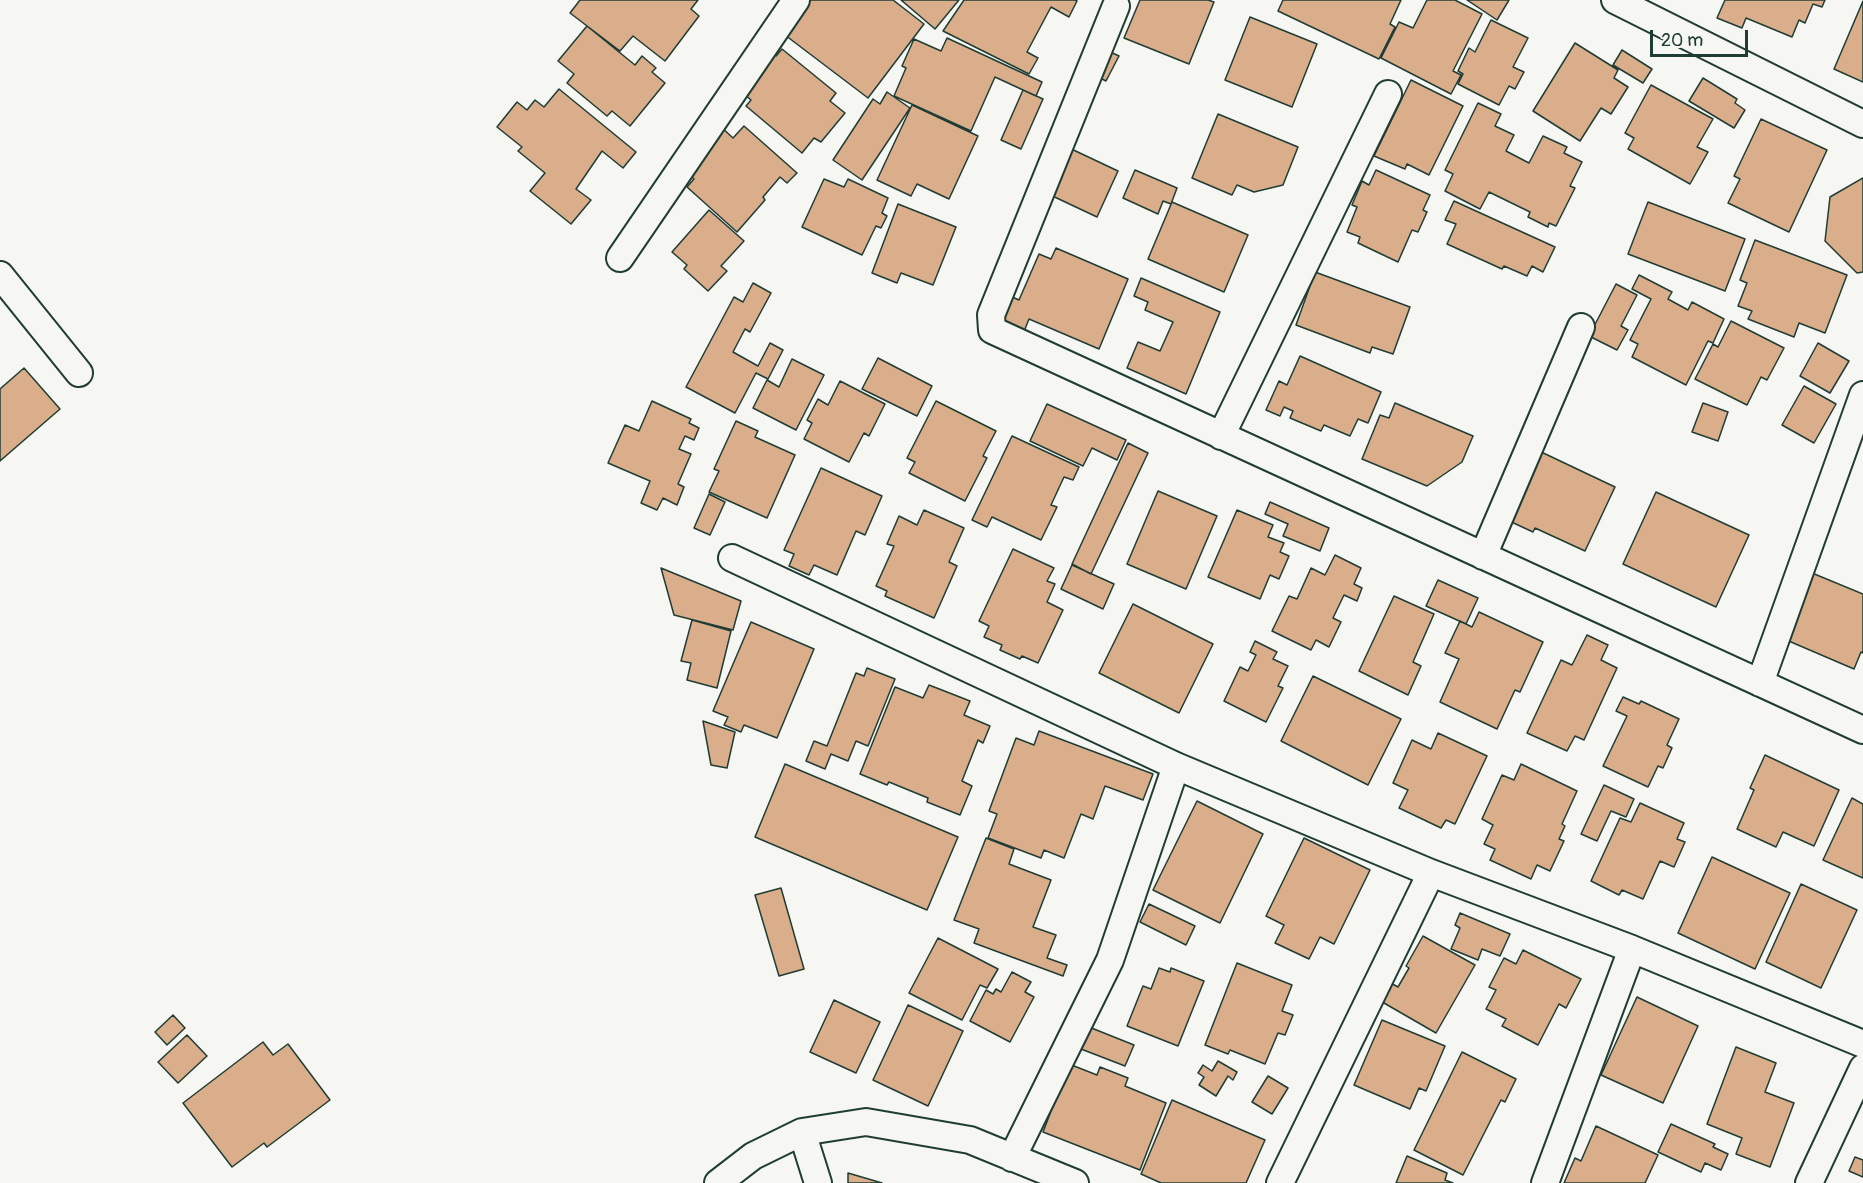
<!DOCTYPE html>
<style>
body{margin:0}
#map{position:relative;width:1863px;height:1183px;overflow:hidden;background:#f6f6f2;font-family:Pangolin,sans-serif}
canvas{display:block}
.scale{position:absolute;left:1650px;top:30px;width:98px;height:27px;box-sizing:border-box;border:3px solid #1f3d34;border-top:0;padding-left:8px;font-size:18px;line-height:21px;white-space:nowrap;color:#1f3d34;-webkit-text-stroke:4px #f6f6f2;paint-order:stroke}
</style>
<div id="map">
<canvas width="1863" height="1183"></canvas>
<div class="scale">20 m</div>
</div>
<script>
const g = document.querySelector('canvas').getContext('2d');
g.lineJoin = 'round';
function paint(path, color) { g.fillStyle = color; g.fill(path, 'evenodd'); }
function strokePath(path, color, width, dash) { g.strokeStyle = color; g.lineWidth = width; g.lineCap = dash ? 'butt' : 'round'; g.setLineDash(dash || []); g.stroke(path); }
const building = new Path2D(`
 M 580,0 L 698,0 L 691,9 L 699,16 L 665,61 L 633,36 L 620,51 L 570,13 Z
 M 805,0 L 893,0 L 924,24 L 868,98 L 781,32 Z
 M 901,0 L 959,0 L 935,29 Z
 M 964,0 L 1075,0 L 1077,1 L 1069,17 L 1051,7 L 1027,52 L 1038,58 L 1029,74 L 943,31 Z
 M 1140,0 L 1208,0 L 1214,2 L 1189,64 L 1124,38 Z
 M 1283,0 L 1401,0 L 1390,24 L 1395,27 L 1379,59 L 1278,11 Z
 M 1427,0 L 1455,0 L 1482,14 L 1453,71 L 1461,75 L 1451,94 L 1381,58 L 1399,22 L 1413,28 Z
 M 1467,0 L 1509,0 L 1497,20 Z
 M 1725,0 L 1825,0 L 1822,7 L 1813,4 L 1805,23 L 1799,20 L 1792,37 L 1746,18 L 1742,28 L 1717,18 Z
 M 1863,1 L 1863,82 L 1834,69 Z
 M 1250,17 L 1317,44 L 1292,107 L 1225,80 Z
 M 1491,20 L 1528,38 L 1513,67 L 1524,72 L 1515,89 L 1509,86 L 1499,105 L 1458,84 L 1463,74 L 1458,71 L 1469,48 L 1475,52 Z
 M 587,26 L 635,65 L 642,56 L 656,68 L 652,72 L 665,83 L 630,126 L 612,111 L 607,116 L 567,83 L 574,74 L 558,61 Z
 M 947,38 L 1042,82 L 1036,96 L 995,77 L 971,131 L 894,96 L 906,68 L 902,66 L 914,39 L 941,51 Z
 M 1575,43 L 1618,70 L 1614,78 L 1628,87 L 1611,114 L 1601,108 L 1580,141 L 1533,111 Z
 M 782,49 L 836,93 L 830,101 L 845,113 L 821,142 L 814,138 L 802,153 L 746,106 L 751,100 L 738,89 L 769,50 L 776,56 Z
 M 1104,49 L 1119,56 L 1106,81 L 1092,74 Z
 M 1622,50 L 1652,69 L 1643,83 L 1613,65 Z
 M 1703,78 L 1737,99 L 1735,103 L 1745,110 L 1734,128 L 1689,101 Z
 M 1411,80 L 1463,106 L 1429,175 L 1407,164 L 1405,169 L 1374,156 Z
 M 1651,85 L 1713,119 L 1697,147 L 1708,152 L 1690,184 L 1628,149 L 1634,138 L 1625,133 Z
 M 559,89 L 636,152 L 623,168 L 602,151 L 576,189 L 591,200 L 571,224 L 530,191 L 545,173 L 518,151 L 522,147 L 497,127 L 517,102 L 527,110 L 535,100 L 544,107 Z
 M 1023,90 L 1043,99 L 1021,149 L 1001,140 Z
 M 887,92 L 910,108 L 862,180 L 833,160 L 873,99 L 880,104 Z
 M 1478,103 L 1501,114 L 1495,126 L 1514,135 L 1506,151 L 1529,163 L 1543,136 L 1567,147 L 1564,153 L 1582,162 L 1570,186 L 1575,188 L 1556,226 L 1549,223 L 1548,227 L 1528,217 L 1530,212 L 1489,192 L 1480,209 L 1445,191 L 1453,174 L 1445,170 Z
 M 912,105 L 978,136 L 949,199 L 917,184 L 911,196 L 877,180 Z
 M 1218,114 L 1298,147 L 1283,185 L 1254,192 L 1237,185 L 1232,195 L 1192,178 Z
 M 1761,119 L 1827,150 L 1789,232 L 1728,203 L 1740,179 L 1734,176 Z
 M 720,126 L 733,138 L 744,126 L 797,173 L 787,183 L 780,177 L 763,197 L 765,200 L 737,232 L 687,187 L 694,179 L 683,169 Z
 M 1065,146 L 1118,171 L 1097,217 L 1044,192 Z
 M 1135,170 L 1177,188 L 1171,204 L 1163,201 L 1158,214 L 1123,198 Z
 M 1376,170 L 1430,195 L 1423,210 L 1427,212 L 1418,232 L 1412,230 L 1398,262 L 1358,243 L 1360,237 L 1347,232 L 1357,207 L 1352,205 L 1362,181 L 1369,185 Z
 M 1863,178 L 1863,272 L 1857,273 L 1825,241 L 1830,197 Z
 M 824,179 L 844,187 L 848,179 L 888,198 L 882,213 L 887,216 L 881,228 L 876,226 L 862,255 L 802,227 Z
 M 1454,201 L 1555,247 L 1543,272 L 1532,266 L 1527,276 L 1504,266 L 1502,269 L 1447,244 L 1456,224 L 1445,220 Z
 M 1172,202 L 1248,235 L 1224,292 L 1148,259 Z
 M 1648,202 L 1745,239 L 1725,291 L 1628,254 Z
 M 898,204 L 956,227 L 933,285 L 901,273 L 897,283 L 872,273 Z
 M 709,210 L 744,241 L 721,266 L 727,271 L 708,291 L 684,269 L 687,265 L 672,252 Z
 M 1755,240 L 1847,275 L 1825,333 L 1799,323 L 1794,337 L 1748,319 L 1752,311 L 1738,306 L 1747,283 L 1740,280 Z
 M 1056,248 L 1128,279 L 1099,349 L 1029,319 L 1023,334 L 998,323 L 1010,296 L 1019,300 L 1039,254 L 1051,259 Z
 M 1315,272 L 1410,307 L 1393,354 L 1372,347 L 1370,353 L 1296,325 Z
 M 1639,275 L 1672,292 L 1668,299 L 1688,310 L 1692,302 L 1724,319 L 1713,343 L 1708,341 L 1686,385 L 1632,357 L 1638,344 L 1630,340 L 1651,299 L 1632,289 Z
 M 1141,278 L 1220,312 L 1186,394 L 1127,368 L 1138,342 L 1160,351 L 1173,322 L 1145,310 L 1148,302 L 1134,296 Z
 M 753,283 L 771,293 L 750,332 L 745,329 L 733,352 L 758,366 L 770,343 L 783,350 L 768,379 L 756,373 L 735,413 L 686,387 L 734,297 L 743,302 Z
 M 1616,284 L 1637,295 L 1621,326 L 1628,330 L 1617,350 L 1589,336 Z
 M 1731,321 L 1784,348 L 1767,380 L 1761,377 L 1747,405 L 1695,379 L 1713,344 L 1718,347 Z
 M 1818,343 L 1849,361 L 1830,393 L 1800,376 Z
 M 1300,356 L 1381,392 L 1368,423 L 1358,419 L 1350,436 L 1324,425 L 1321,431 L 1290,418 L 1293,411 L 1284,407 L 1280,416 L 1266,410 L 1279,381 L 1287,385 Z
 M 878,358 L 932,386 L 917,416 L 862,389 Z
 M 792,359 L 824,375 L 796,430 L 753,408 L 767,380 L 779,387 Z
 M 24,368 L 60,409 L 0,461 L 0,389 Z
 M 840,381 L 885,404 L 869,436 L 864,433 L 849,462 L 804,439 L 812,423 L 807,420 L 818,399 L 828,405 Z
 M 1804,386 L 1836,404 L 1814,443 L 1782,425 Z
 M 652,401 L 691,419 L 689,423 L 699,428 L 694,440 L 685,436 L 679,449 L 691,454 L 678,484 L 684,487 L 677,505 L 663,498 L 657,510 L 641,503 L 650,481 L 608,463 L 625,425 L 639,431 Z
 M 936,401 L 996,431 L 983,456 L 987,458 L 965,501 L 909,473 L 915,462 L 907,458 Z
 M 1395,403 L 1473,436 L 1462,462 L 1427,486 L 1362,459 L 1380,415 L 1389,418 Z
 M 1703,403 L 1728,412 L 1718,441 L 1692,432 Z
 M 1047,404 L 1126,440 L 1117,460 L 1092,448 L 1083,466 L 1030,441 Z
 M 736,421 L 758,431 L 755,437 L 795,455 L 767,518 L 709,492 L 719,471 L 714,469 Z
 M 1012,436 L 1079,467 L 1073,480 L 1064,477 L 1051,505 L 1057,507 L 1041,540 L 992,517 L 987,527 L 972,520 Z
 M 1128,443 L 1148,453 L 1091,574 L 1072,564 Z
 M 1537,450 L 1615,487 L 1585,551 L 1535,528 L 1533,532 L 1505,519 Z
 M 821,468 L 882,496 L 865,535 L 856,531 L 837,575 L 814,565 L 809,575 L 789,566 L 794,554 L 784,550 Z
 M 1158,491 L 1217,516 L 1186,589 L 1127,564 Z
 M 1656,492 L 1749,535 L 1716,607 L 1623,564 Z
 M 709,494 L 725,502 L 710,535 L 694,528 Z
 M 1270,502 L 1329,528 L 1320,551 L 1283,536 L 1288,524 L 1265,514 Z
 M 924,510 L 964,528 L 949,562 L 957,566 L 934,618 L 885,596 L 887,591 L 876,586 L 894,546 L 887,544 L 899,516 L 917,525 Z
 M 1237,510 L 1273,525 L 1268,537 L 1284,543 L 1280,552 L 1289,556 L 1279,579 L 1270,575 L 1260,599 L 1208,577 Z
 M 1013,549 L 1054,568 L 1047,581 L 1055,584 L 1047,602 L 1063,610 L 1038,663 L 1022,656 L 1020,659 L 1000,650 L 1002,645 L 984,637 L 989,626 L 979,621 Z
 M 1335,555 L 1361,568 L 1354,584 L 1362,588 L 1357,601 L 1344,595 L 1333,618 L 1341,622 L 1329,647 L 1316,640 L 1311,650 L 1272,631 L 1289,596 L 1297,599 L 1311,568 L 1325,575 Z
 M 1072,565 L 1114,584 L 1103,609 L 1061,589 Z
 M 661,568 L 741,601 L 733,630 L 674,615 Z
 M 1812,573 L 1863,594 L 1863,653 L 1861,652 L 1854,669 L 1784,639 Z
 M 1438,580 L 1478,598 L 1466,624 L 1426,606 Z
 M 1394,596 L 1434,614 L 1413,662 L 1421,666 L 1408,695 L 1359,671 Z
 M 1133,604 L 1213,644 L 1179,713 L 1099,673 Z
 M 1479,612 L 1543,642 L 1520,692 L 1515,690 L 1497,729 L 1440,702 L 1459,659 L 1445,653 L 1460,621 L 1472,627 Z
 M 692,620 L 731,631 L 717,688 L 687,680 L 691,663 L 681,661 Z
 M 751,622 L 814,649 L 777,738 L 744,725 L 741,732 L 724,725 L 728,717 L 713,711 Z
 M 1587,635 L 1608,645 L 1601,660 L 1617,668 L 1584,740 L 1575,736 L 1567,751 L 1527,733 L 1561,660 L 1572,665 Z
 M 1255,641 L 1277,652 L 1273,659 L 1288,666 L 1278,686 L 1283,688 L 1266,722 L 1224,701 L 1240,667 L 1248,671 L 1256,655 L 1250,652 Z
 M 867,668 L 895,679 L 868,746 L 856,741 L 848,761 L 831,754 L 825,769 L 806,761 L 814,741 L 827,746 L 856,673 L 864,676 Z
 M 1313,676 L 1401,719 L 1368,785 L 1281,741 Z
 M 929,685 L 970,701 L 964,715 L 990,726 L 983,743 L 978,740 L 962,781 L 972,786 L 960,815 L 927,802 L 928,798 L 889,782 L 887,785 L 860,774 L 895,687 L 923,698 Z
 M 1623,697 L 1639,704 L 1641,701 L 1679,719 L 1667,745 L 1672,748 L 1663,768 L 1658,766 L 1648,787 L 1603,766 L 1627,716 L 1616,711 Z
 M 703,721 L 735,732 L 727,768 L 711,765 Z
 M 1039,731 L 1153,774 L 1143,800 L 1105,786 L 1093,819 L 1081,814 L 1064,858 L 1044,850 L 1041,858 L 988,838 L 997,814 L 989,811 L 1016,738 L 1034,745 Z
 M 1438,733 L 1487,756 L 1455,824 L 1446,820 L 1441,828 L 1399,808 L 1408,790 L 1393,783 L 1412,740 L 1431,749 Z
 M 1765,755 L 1839,790 L 1814,846 L 1783,832 L 1776,847 L 1737,829 L 1754,790 L 1750,788 Z
 M 785,764 L 958,837 L 927,910 L 755,837 Z
 M 1521,764 L 1577,791 L 1562,824 L 1565,826 L 1559,839 L 1564,841 L 1550,871 L 1537,865 L 1531,879 L 1490,860 L 1495,849 L 1484,844 L 1493,825 L 1482,819 L 1502,775 L 1514,780 Z
 M 1604,785 L 1634,799 L 1626,817 L 1611,811 L 1597,841 L 1581,834 Z
 M 1852,798 L 1863,804 L 1863,878 L 1823,860 Z
 M 1197,801 L 1263,834 L 1220,923 L 1153,890 Z
 M 1640,803 L 1684,823 L 1677,839 L 1685,842 L 1674,867 L 1660,861 L 1643,899 L 1622,890 L 1619,895 L 1591,881 L 1620,818 L 1631,822 Z
 M 986,838 L 1014,849 L 1009,864 L 1051,880 L 1033,927 L 1056,935 L 1047,958 L 1067,965 L 1063,976 L 974,943 L 979,929 L 954,920 Z
 M 1304,838 L 1370,870 L 1334,944 L 1320,937 L 1309,959 L 1275,943 L 1284,925 L 1266,916 Z
 M 1712,857 L 1790,893 L 1755,969 L 1678,933 Z
 M 1801,884 L 1857,910 L 1821,988 L 1766,962 Z
 M 781,888 L 804,969 L 779,976 L 755,895 Z
 M 1149,904 L 1195,926 L 1186,945 L 1140,922 Z
 M 1460,913 L 1510,934 L 1500,956 L 1482,949 L 1478,960 L 1451,949 L 1460,928 L 1455,925 Z
 M 1423,936 L 1475,965 L 1436,1033 L 1377,999 L 1387,981 L 1398,987 L 1409,968 L 1406,966 Z
 M 938,938 L 998,969 L 987,988 L 980,985 L 962,1020 L 909,993 Z
 M 1523,950 L 1581,979 L 1566,1008 L 1559,1004 L 1538,1045 L 1502,1026 L 1506,1019 L 1486,1009 L 1496,990 L 1489,987 L 1504,958 L 1516,964 Z
 M 1237,963 L 1292,985 L 1282,1011 L 1293,1015 L 1285,1035 L 1278,1033 L 1265,1064 L 1230,1050 L 1228,1054 L 1205,1045 Z
 M 1159,968 L 1170,972 L 1171,968 L 1204,981 L 1178,1046 L 1127,1026 L 1143,986 L 1151,989 Z
 M 1012,972 L 1031,982 L 1025,992 L 1034,997 L 1010,1042 L 970,1021 L 986,990 L 993,994 L 996,989 L 1001,992 Z
 M 1637,997 L 1698,1026 L 1663,1103 L 1601,1075 Z
 M 834,1000 L 880,1022 L 856,1073 L 810,1052 Z
 M 908,1005 L 963,1031 L 928,1106 L 873,1080 Z
 M 173,1015 L 185,1028 L 167,1045 L 155,1032 Z
 M 1382,1020 L 1445,1046 L 1426,1091 L 1419,1088 L 1410,1109 L 1354,1085 Z
 M 1089,1027 L 1134,1045 L 1125,1066 L 1081,1049 Z
 M 187,1035 L 207,1056 L 178,1083 L 158,1062 Z
 M 263,1042 L 273,1055 L 288,1044 L 330,1100 L 267,1147 L 264,1143 L 232,1167 L 183,1103 Z
 M 1736,1047 L 1776,1063 L 1765,1092 L 1794,1103 L 1770,1167 L 1736,1154 L 1742,1138 L 1707,1124 Z
 M 1462,1052 L 1516,1079 L 1505,1102 L 1501,1100 L 1463,1175 L 1414,1150 Z
 M 1218,1061 L 1237,1072 L 1233,1080 L 1228,1076 L 1216,1096 L 1199,1085 L 1204,1077 L 1198,1073 L 1203,1065 L 1212,1071 Z
 M 1069,1064 L 1097,1075 L 1100,1067 L 1128,1078 L 1125,1086 L 1166,1103 L 1140,1170 L 1043,1132 Z
 M 1268,1076 L 1288,1088 L 1272,1114 L 1252,1102 Z
 M 1172,1100 L 1265,1140 L 1246,1183 L 1161,1183 L 1141,1174 Z
 M 1671,1124 L 1715,1144 L 1713,1147 L 1728,1154 L 1721,1170 L 1705,1163 L 1701,1172 L 1658,1152 Z
 M 1596,1126 L 1658,1155 L 1645,1183 L 1564,1183 L 1575,1158 L 1581,1161 Z
 M 1407,1156 L 1447,1173 L 1445,1180 L 1453,1183 L 1396,1183 Z
 M 1855,1157 L 1863,1160 L 1863,1177 L 1849,1171 Z
 M 848,1173 L 882,1183 L 848,1183 Z`);
paint(building, '#daad8b');
strokePath(building, '#1f3d34', 1.5);
const minor = new Path2D(`
 M 1615,0 L 1863,124
 M 1116,6 L 991,315 L 992,330 L 1863,730
 M 620,258 L 796,0
 M 0,275 L 79,373
 M 1221,436 L 1388,94
 M 1483,556 L 1581,327
 M 732,558 L 1176,766 L 1431,873 L 1632,949 L 1863,1044
 M 1760,683 L 1863,395
 M 802,1132 L 818,1183
 M 1012,1158 L 1110,960 L 1176,766
 M 718,1183 L 753,1156 L 802,1132 L 866,1122 L 970,1140 L 1075,1183
 M 1280,1183 L 1431,873
 M 1545,1183 L 1632,949
 M 1809,1183 L 1863,1068`);
strokePath(minor, '#1f3d34', 30);
strokePath(minor, '#f6f6f2', 26);
</script>
